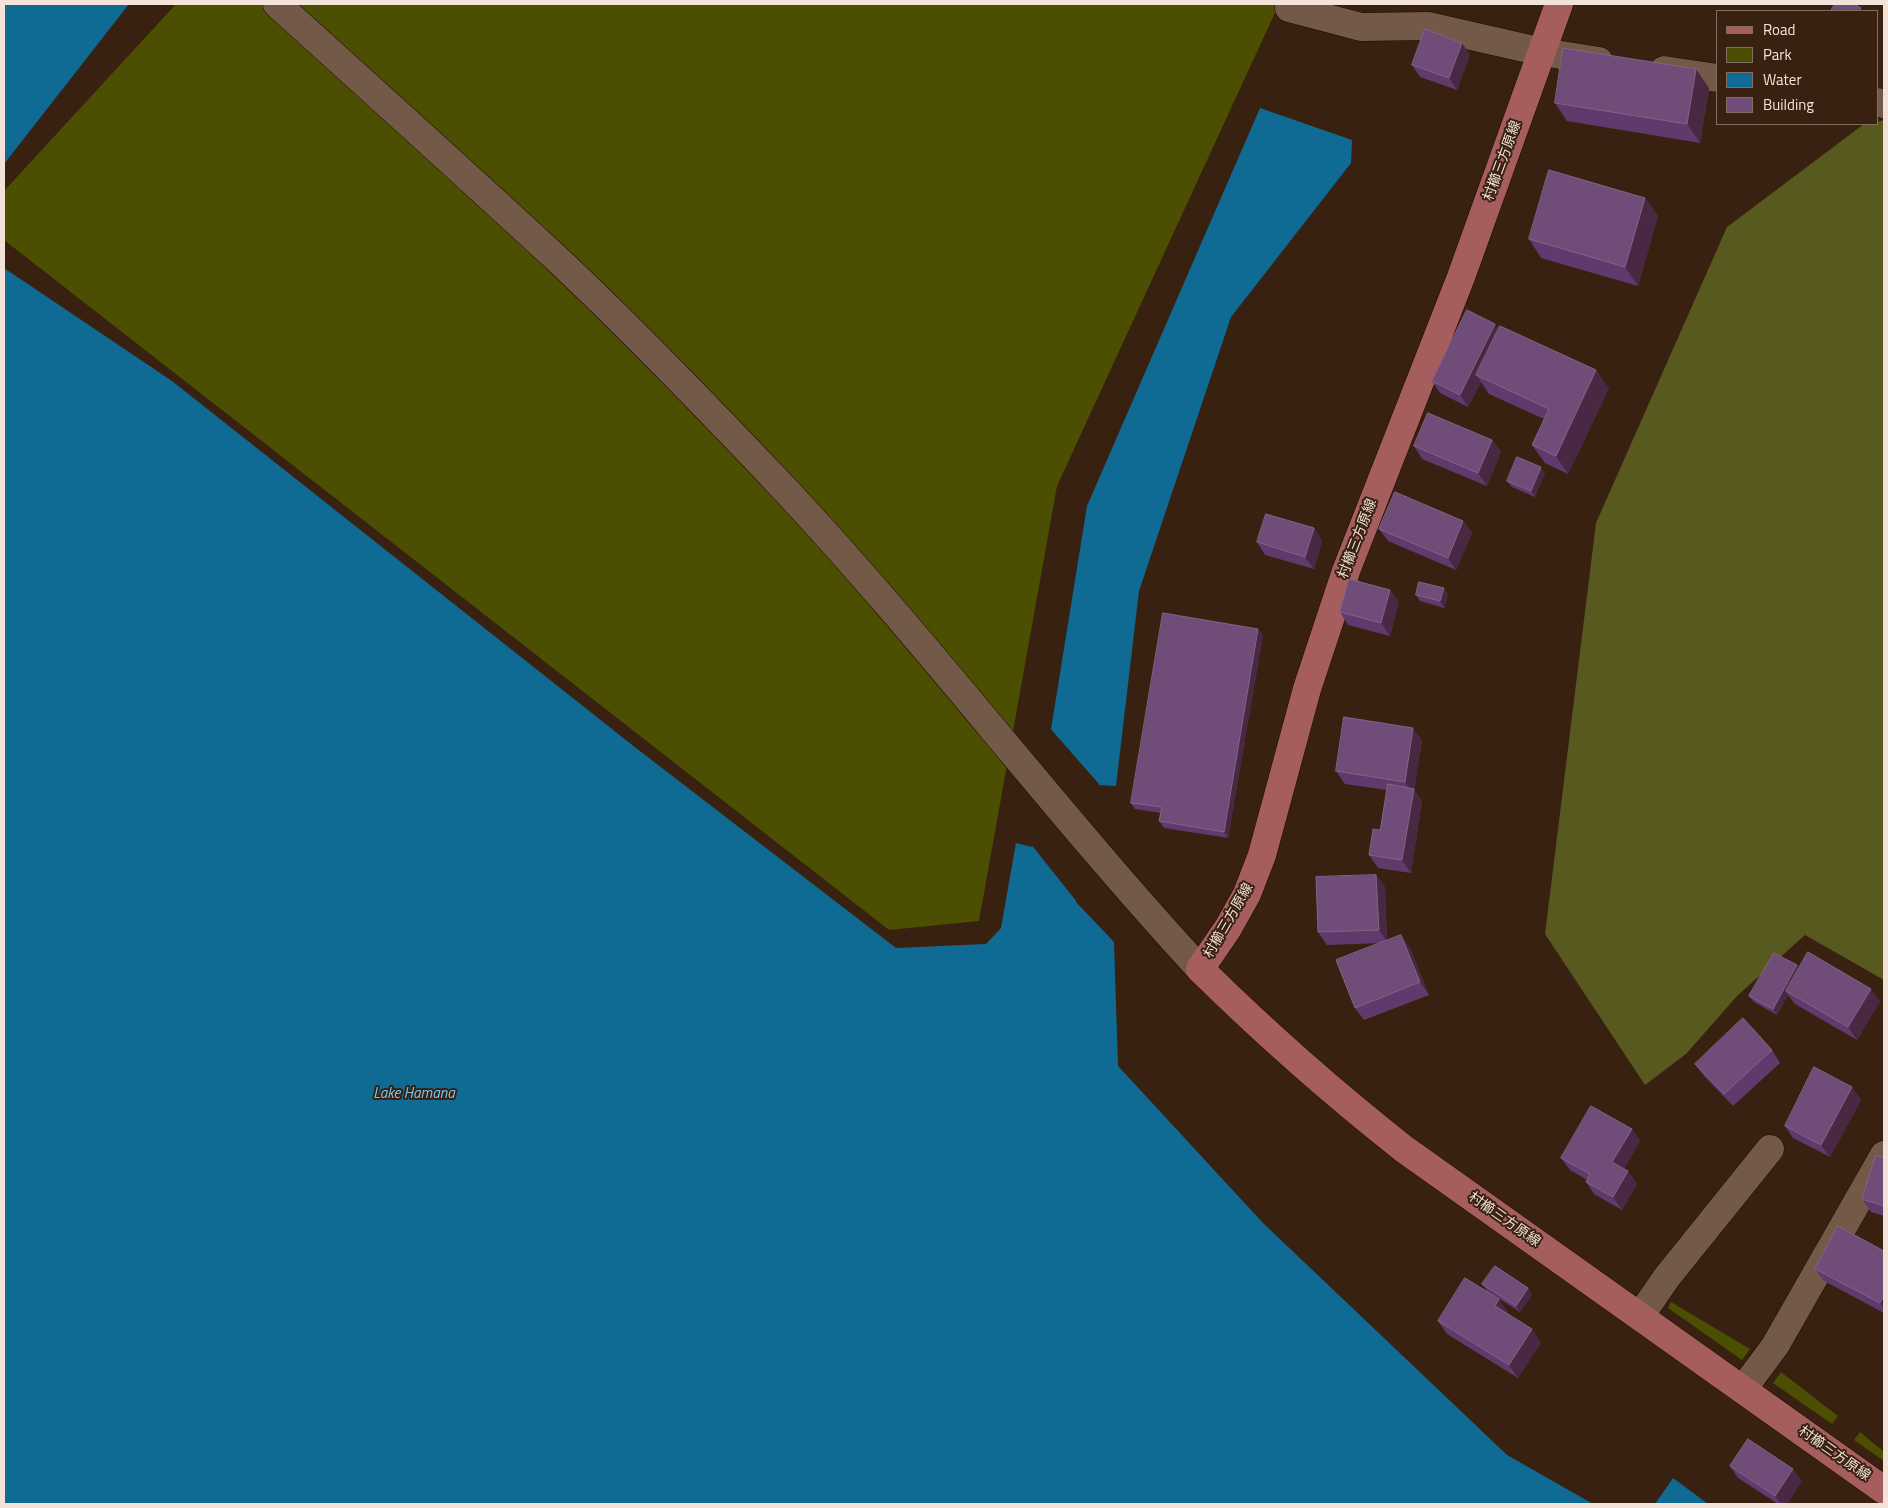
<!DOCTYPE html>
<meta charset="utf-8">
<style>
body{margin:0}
#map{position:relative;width:1888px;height:1508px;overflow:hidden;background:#382111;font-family:"Titillium Web",sans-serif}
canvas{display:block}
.frame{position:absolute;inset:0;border:5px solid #f2e2d8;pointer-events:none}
.legend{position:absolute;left:1716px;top:10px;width:162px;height:115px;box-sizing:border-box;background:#382111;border:1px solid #826e61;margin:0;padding:6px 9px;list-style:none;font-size:15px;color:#f2e2d8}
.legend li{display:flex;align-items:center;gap:10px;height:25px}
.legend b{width:25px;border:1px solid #826e61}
</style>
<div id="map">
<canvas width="1888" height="1508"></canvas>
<div class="frame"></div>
<ul class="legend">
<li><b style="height:6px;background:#a55e5d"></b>Road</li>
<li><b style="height:14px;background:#4c4e01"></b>Park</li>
<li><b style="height:14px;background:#0f6b94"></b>Water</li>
<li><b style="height:14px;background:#704c78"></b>Building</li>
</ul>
</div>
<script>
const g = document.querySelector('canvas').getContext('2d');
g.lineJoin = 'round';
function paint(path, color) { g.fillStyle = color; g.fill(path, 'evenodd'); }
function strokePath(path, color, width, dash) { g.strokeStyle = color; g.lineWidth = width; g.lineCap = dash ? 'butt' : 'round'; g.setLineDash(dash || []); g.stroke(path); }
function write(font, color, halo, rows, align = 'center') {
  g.font = font + ' "Titillium Web","Noto Sans JP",sans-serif'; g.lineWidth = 4; g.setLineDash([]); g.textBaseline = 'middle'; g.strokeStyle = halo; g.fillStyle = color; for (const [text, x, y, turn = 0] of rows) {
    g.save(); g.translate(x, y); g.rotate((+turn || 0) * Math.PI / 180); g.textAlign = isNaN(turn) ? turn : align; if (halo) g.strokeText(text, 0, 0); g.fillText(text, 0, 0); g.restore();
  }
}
paint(new Path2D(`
 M 176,4 L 1279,4 L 1057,486 L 979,921 L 889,930 L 4,240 L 4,191 Z
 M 1671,1302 L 1750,1349 L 1742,1360 L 1668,1308 Z
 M 1781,1372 L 1838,1416 L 1832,1424 L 1773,1383 Z
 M 1860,1432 L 1884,1452 L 1884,1461 L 1854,1440 Z`), '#4c4e01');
paint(new Path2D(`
 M 1884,120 L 1884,980 L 1805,935 L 1737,996 L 1686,1054 L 1645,1085 L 1545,934 L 1596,523 L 1727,227 L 1864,124 L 1877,124 L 1877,122 Z`), '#57591e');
paint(new Path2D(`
 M 4,4 L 129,4 L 4,164 Z
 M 1260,108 L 1352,140 L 1351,163 L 1231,317 L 1139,591 L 1116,786 L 1098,785 L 1076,902 L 1114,942 L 1118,1066 L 1263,1223 L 1507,1455 L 1593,1504 L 4,1504 L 4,268 L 172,381 L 636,748 L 896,948 L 986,944 L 1001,928 L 1016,843 L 1032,847 L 1087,506 Z
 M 1673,1478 L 1708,1504 L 1655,1504 Z`), '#0f6b94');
paint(new Path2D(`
 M 1049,727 L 1099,784 L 1079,901 L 1081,904 L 1081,907 L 1030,843 Z`), '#382111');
const minor = new Path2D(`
 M 277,4 C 370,88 463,172 555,257 C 632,329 705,405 778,482 C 925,638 1054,811 1200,969
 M 1289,8 L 1361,27 L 1428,26 L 1542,52 L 1599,61
 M 1664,70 L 1717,78
 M 1877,102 L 1884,104
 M 1640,1316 L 1667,1277 L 1770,1149
 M 1743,1389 L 1775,1346 L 1884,1155`);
const major = new Path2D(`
 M 1559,4 L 1461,277 L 1346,571 L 1307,689 L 1262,855 L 1247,894 L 1228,928 L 1200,969 C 1265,1033 1333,1093 1404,1149 L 1884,1490`);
strokePath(minor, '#1e0a00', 29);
strokePath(major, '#1e0a00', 29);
strokePath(minor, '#735947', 28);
strokePath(major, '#a55e5d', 28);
paint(new Path2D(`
 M 1470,55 L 1457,90 L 1420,77 L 1412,65 Z
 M 1709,88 L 1700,143 L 1567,121 L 1555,103 Z
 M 1645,198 L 1658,216 L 1638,286 L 1541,258 L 1529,239 Z
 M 1498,329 L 1609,388 L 1568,474 L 1545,463 L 1532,445 L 1544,419 L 1489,394 L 1481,382 L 1468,407 L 1440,393 L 1432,381 Z
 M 1492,440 L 1501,452 L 1487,486 L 1422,459 L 1414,446 Z
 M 1545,473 L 1535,497 L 1512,487 L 1507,481 Z
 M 1463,521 L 1472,533 L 1456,570 L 1388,541 L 1379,529 Z
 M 1314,528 L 1322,541 L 1314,569 L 1265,555 L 1257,542 Z
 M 1390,590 L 1399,602 L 1390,636 L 1348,625 L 1340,612 Z
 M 1448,594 L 1444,608 L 1420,601 L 1416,595 Z
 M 1263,635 L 1228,838 L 1164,828 L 1159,821 L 1161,813 L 1135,809 L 1131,803 Z
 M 1422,740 L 1414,790 L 1422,801 L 1411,873 L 1378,868 L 1369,855 L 1380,830 L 1387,790 L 1345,784 L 1336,771 Z
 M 1376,875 L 1385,887 L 1387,941 L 1410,948 L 1429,995 L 1364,1020 L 1355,1008 L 1382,943 L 1327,945 L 1318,932 Z
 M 1797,965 L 1799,969 L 1880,1001 L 1857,1040 L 1795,1004 L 1788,995 L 1777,1015 L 1754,1002 L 1749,996 Z
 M 1772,1050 L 1780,1063 L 1733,1106 L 1704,1076 L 1695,1064 Z
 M 1861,1100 L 1830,1157 L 1793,1138 L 1785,1126 Z
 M 1632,1129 L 1640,1141 L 1624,1169 L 1628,1171 L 1637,1184 L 1622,1210 L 1594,1194 L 1586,1182 L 1587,1180 L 1570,1170 L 1561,1158 Z
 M 1884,1158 L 1884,1216 L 1871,1212 L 1862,1199 Z
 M 1884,1251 L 1884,1313 L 1824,1281 L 1815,1269 Z
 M 1482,1284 L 1528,1288 L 1532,1295 L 1520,1312 L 1487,1291 Z
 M 1508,1312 L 1507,1313 L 1541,1342 L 1518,1378 L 1447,1334 L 1438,1321 Z
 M 1730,1466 L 1802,1481 L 1787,1504 L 1778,1504 L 1738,1478 Z`), '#603a6c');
paint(new Path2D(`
 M 1462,43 L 1470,55 L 1457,90 L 1449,78 Z
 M 1696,69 L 1709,88 L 1700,143 L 1687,124 Z
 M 1645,198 L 1658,216 L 1638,286 L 1625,267 Z
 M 1495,324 L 1503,336 L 1476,375 L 1481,382 L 1468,407 L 1460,395 Z
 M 1596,370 L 1609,388 L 1568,474 L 1556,456 Z
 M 1492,440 L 1501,452 L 1487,486 L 1478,473 Z
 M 1541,467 L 1545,473 L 1535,497 L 1531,491 Z
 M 1463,521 L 1472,533 L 1456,570 L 1448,558 Z
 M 1314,528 L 1322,541 L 1314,569 L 1305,557 Z
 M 1444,588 L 1448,594 L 1444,608 L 1440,601 Z
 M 1390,590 L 1399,602 L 1390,636 L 1381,623 Z
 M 1258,629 L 1263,635 L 1228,838 L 1224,832 Z
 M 1413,728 L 1422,740 L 1414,790 L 1422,801 L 1411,873 L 1402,860 L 1413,793 L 1405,782 Z
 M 1376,875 L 1385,887 L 1387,942 L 1379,930 Z
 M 1401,935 L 1410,948 L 1429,995 L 1420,982 Z
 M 1797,965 L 1801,972 L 1786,991 L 1788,995 L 1777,1015 L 1773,1009 Z
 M 1871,989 L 1880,1001 L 1857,1040 L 1848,1027 Z
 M 1852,1087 L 1861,1100 L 1830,1157 L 1821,1145 Z
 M 1632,1129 L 1640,1141 L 1621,1175 L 1612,1162 Z
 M 1628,1171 L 1637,1184 L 1622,1210 L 1613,1197 Z
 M 1528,1288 L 1532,1295 L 1520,1312 L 1516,1306 Z
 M 1884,1295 L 1884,1309 L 1880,1303 Z
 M 1499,1299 L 1508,1312 L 1503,1318 L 1495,1306 Z
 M 1532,1329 L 1541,1342 L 1518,1378 L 1509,1365 Z
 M 1793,1469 L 1802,1481 L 1787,1504 L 1781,1504 L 1775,1496 Z`), '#492843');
const building = new Path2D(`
 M 1835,4 L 1854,4 L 1861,8 L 1859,11 L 1831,11 Z
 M 1425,29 L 1462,43 L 1449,78 L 1412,65 Z
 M 1563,48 L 1696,69 L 1687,124 L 1555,103 Z
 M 1549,170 L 1645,198 L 1625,267 L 1529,239 Z
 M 1467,310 L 1495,324 L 1460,395 L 1432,381 Z
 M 1500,326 L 1596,370 L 1556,456 L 1532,445 L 1549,409 L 1476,375 Z
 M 1428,413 L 1492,440 L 1478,473 L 1414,446 Z
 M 1517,457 L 1541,467 L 1531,491 L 1507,481 Z
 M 1395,492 L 1463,521 L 1448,558 L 1379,529 Z
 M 1266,514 L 1314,528 L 1305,557 L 1257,542 Z
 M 1349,579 L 1390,590 L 1381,623 L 1340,612 Z
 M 1419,582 L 1444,588 L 1440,601 L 1416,595 Z
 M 1163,613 L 1258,629 L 1224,832 L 1159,821 L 1162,807 L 1131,803 Z
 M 1344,717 L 1413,728 L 1405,782 L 1336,771 Z
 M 1388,784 L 1414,789 L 1402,860 L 1369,855 L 1373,829 L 1380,830 Z
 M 1376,875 L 1379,930 L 1318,932 L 1316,877 Z
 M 1401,935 L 1420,982 L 1355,1008 L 1336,960 Z
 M 1808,952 L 1871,989 L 1848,1027 L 1786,991 Z
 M 1774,953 L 1797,965 L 1773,1009 L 1749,996 Z
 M 1743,1018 L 1772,1050 L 1724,1094 L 1695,1064 Z
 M 1814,1067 L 1852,1087 L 1821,1145 L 1785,1126 Z
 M 1591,1106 L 1632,1129 L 1612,1162 L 1628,1171 L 1613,1197 L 1586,1182 L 1590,1174 L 1561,1158 Z
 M 1876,1155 L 1884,1158 L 1884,1206 L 1862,1199 Z
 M 1838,1226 L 1884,1251 L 1884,1295 L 1880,1303 L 1815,1269 Z
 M 1495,1266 L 1528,1288 L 1516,1306 L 1482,1284 Z
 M 1465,1278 L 1499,1299 L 1495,1306 L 1532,1329 L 1509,1365 L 1438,1321 Z
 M 1748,1439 L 1793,1469 L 1775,1496 L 1730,1466 Z`);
paint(building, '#704c78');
strokePath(building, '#846387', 1);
write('14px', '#f2e2d8', '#382111', [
 ["村櫛三方原線",1503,161,-70],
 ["村櫛三方原線",1358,539,-69],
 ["村櫛三方原線",1229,921,-60],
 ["村櫛三方原線",1504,1220,35],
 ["村櫛三方原線",1834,1454,35]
]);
write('italic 15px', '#77caf9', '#382111', [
 ["Lake Hamana",414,1094]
]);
</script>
